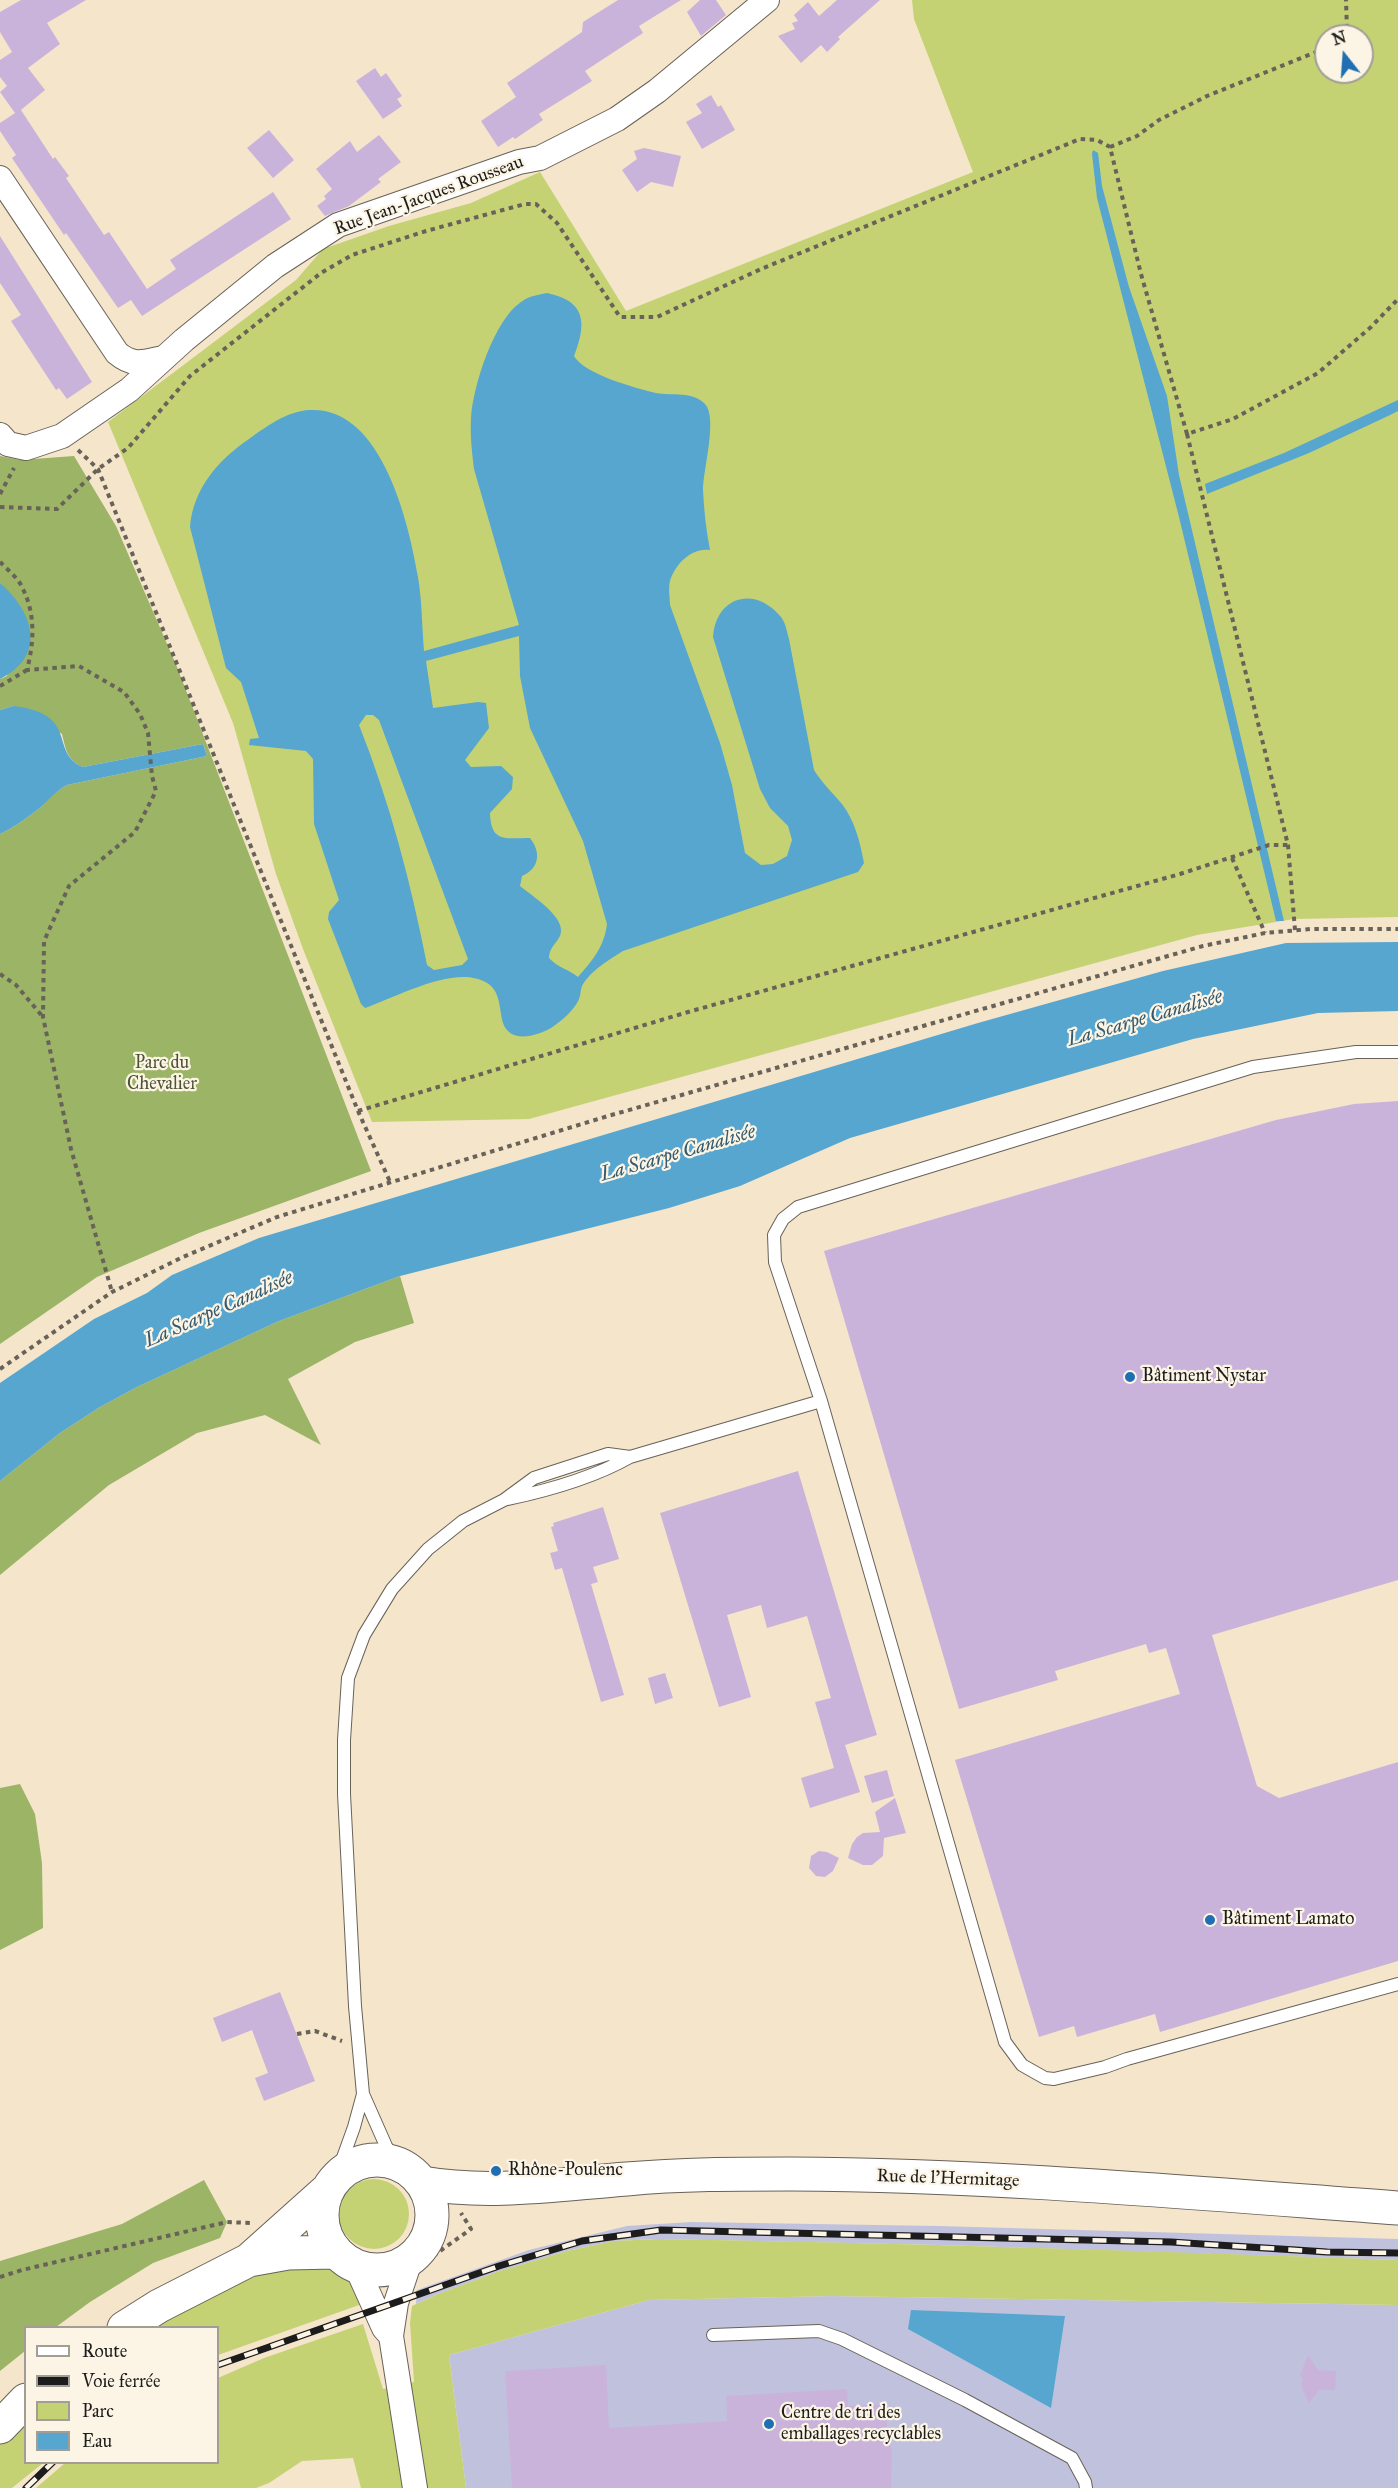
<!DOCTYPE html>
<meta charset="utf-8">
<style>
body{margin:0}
#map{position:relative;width:1398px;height:2488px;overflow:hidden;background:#f5e5cb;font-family:"IM FELL Great Primer",serif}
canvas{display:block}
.legend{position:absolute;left:24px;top:2326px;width:195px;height:138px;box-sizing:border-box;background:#fcf5e5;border:2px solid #a29e95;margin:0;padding:8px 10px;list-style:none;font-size:18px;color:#1c1c1c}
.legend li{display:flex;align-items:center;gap:12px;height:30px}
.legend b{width:30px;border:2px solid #a29e95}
.north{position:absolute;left:1314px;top:24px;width:60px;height:60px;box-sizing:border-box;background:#fcf5e5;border:2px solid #a29e95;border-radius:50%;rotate:343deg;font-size:16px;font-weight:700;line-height:24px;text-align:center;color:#1c1c1c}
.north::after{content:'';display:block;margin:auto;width:21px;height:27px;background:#1f6fb2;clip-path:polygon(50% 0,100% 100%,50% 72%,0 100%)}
</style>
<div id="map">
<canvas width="1398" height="2488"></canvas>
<ul class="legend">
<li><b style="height:8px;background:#fff"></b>Route</li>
<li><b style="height:8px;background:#1c1c1c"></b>Voie ferrée</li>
<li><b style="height:16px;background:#c4d274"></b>Parc</li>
<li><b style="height:16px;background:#56a6d0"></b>Eau</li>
</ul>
<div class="north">N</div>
</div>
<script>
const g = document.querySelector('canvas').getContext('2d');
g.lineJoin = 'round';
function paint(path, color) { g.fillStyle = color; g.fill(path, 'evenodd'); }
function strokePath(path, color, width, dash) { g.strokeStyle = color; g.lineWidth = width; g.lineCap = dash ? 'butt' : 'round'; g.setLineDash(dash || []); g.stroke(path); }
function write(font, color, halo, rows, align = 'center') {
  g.font = font + ' "IM FELL Great Primer",serif'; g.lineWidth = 4.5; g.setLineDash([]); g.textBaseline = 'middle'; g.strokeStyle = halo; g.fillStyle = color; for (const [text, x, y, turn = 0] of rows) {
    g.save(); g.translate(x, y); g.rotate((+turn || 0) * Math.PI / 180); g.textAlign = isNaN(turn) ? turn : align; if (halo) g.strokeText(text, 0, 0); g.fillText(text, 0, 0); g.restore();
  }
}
paint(new Path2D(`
 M 691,2222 L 939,2226 L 1398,2239 L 1398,2260 L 940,2245 L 658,2239 L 614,2241 L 567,2251 L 500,2271 L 438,2294 L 416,2304 L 417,2290 L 529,2250 L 627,2226 Z
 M 832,2296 L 1398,2305 L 1398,2488 L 466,2488 L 449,2355 L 649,2300 Z`), '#c0c2dd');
paint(new Path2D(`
 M 912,0 L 1398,0 L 1398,917 L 1294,919 L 1197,935 L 529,1119 L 372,1122 L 303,949 L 276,874 L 233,723 L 108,422 L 296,280 L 323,249 L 389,226 L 471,203 L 540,172 L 626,311 L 973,172 L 914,19 ZM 1326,36 L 1362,36 L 1362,72 L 1326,72 Z
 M339 2214a35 35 0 1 1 70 0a35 35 0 1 1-70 0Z
 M 658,2239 C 905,2243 1151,2251 1398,2260 L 1398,2305 L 832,2296 L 649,2300 L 449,2355 L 466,2488 L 361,2488 L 353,2458 L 302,2461 L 269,2483 L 256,2488 L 36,2488 L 65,2463 L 218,2462 L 218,2378 L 264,2358 L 363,2324 L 383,2389 L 414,2382 L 410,2323 L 412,2306 L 438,2294 L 500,2271 L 567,2251 L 614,2241 Z
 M 327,2264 L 354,2277 L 362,2304 L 218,2355 L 218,2328 L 153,2328 L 263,2271 Z
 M 25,2420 L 26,2462 L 43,2463 L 12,2488 L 0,2488 L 0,2444 Z`), '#c4d274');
paint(new Path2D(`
 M 0,456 L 20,460 L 74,456 L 116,526 L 177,667 L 371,1171 L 199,1233 L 97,1277 L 0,1344 L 0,834 C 15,827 28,817 41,807 C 50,798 56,791 67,785 L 207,756 L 203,744 L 83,767 C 67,760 66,750 62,734 L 13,706 L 0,710 L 0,679 L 7,676 L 22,610 L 0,583 Z
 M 400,1276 L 414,1323 L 355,1342 L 288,1379 L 321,1445 L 265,1415 L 197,1433 L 109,1485 L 0,1575 L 0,1481 L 60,1433 L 100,1407 L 137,1387 L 279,1321 Z
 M 20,1784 L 35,1814 L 42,1863 L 43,1928 L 0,1950 L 0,1788 Z
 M 204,2180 L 227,2222 L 220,2238 L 153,2263 L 90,2302 L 56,2327 L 26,2328 L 25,2351 L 0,2371 L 0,2261 L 122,2224 Z`), '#9bb466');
paint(new Path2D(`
 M 1093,150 L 1098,153 L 1102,186 L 1129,287 L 1167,396 L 1179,475 L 1284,921 L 1276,921 L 1179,517 L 1097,198 L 1092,154 Z
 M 547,293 C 586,301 587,323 574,356 C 584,374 635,388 656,393 C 672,396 693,391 705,404 C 718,418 703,470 703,490 C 704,510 706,530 710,550 C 692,547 675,564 670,581 C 668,588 670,598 670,605 L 720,743 L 732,785 L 745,853 L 761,865 L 773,864 L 787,856 L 792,840 L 788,826 L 770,808 L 760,789 L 713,637 C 716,596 755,585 781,617 C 786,623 787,633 789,639 L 814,770 C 822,783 832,792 842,804 C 855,821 860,842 864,863 L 858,872 L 623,951 C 610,959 590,971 582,986 C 580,990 581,995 579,999 C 574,1011 561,1021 551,1028 C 537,1036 510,1044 503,1023 C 498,1005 502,986 478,979 C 448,969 395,997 365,1008 L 361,1004 L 328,919 L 329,912 L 339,900 L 314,824 L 313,759 L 306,751 L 249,745 L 250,739 L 259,738 L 241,682 L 226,668 L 190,527 C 193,489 218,460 249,439 C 267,426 287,411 310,410 C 382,406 409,524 418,577 C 422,601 422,626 424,651 L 519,625 L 474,469 C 472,452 470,436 471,418 C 473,386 494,320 521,302 C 529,296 537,295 547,293 ZM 519,636 L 520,676 L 530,728 L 583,841 L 607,924 C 604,947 593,960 578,977 C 568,969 558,968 549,958 C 549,948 556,944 560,936 C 568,918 532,896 520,886 L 522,876 C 540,868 541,852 530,838 C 505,838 491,843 490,813 L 512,789 L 513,777 L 501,766 L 471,767 L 465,760 L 489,728 L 486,703 L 478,702 L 433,708 L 426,661 ZM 366,715 L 373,715 L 379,720 L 468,959 L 462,965 L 434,970 L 427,965 C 411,883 390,803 359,725 Z
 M 1398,400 L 1398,411 L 1388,416 L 1309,453 L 1207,494 L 1205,484 L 1284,453 Z
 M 0,583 C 34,612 47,656 0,679 Z
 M 13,706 C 81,714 48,752 83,767 L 203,744 L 207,756 L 67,785 C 56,791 50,799 41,807 C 28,817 15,827 0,834 L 0,710 Z
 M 1398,942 L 1398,1011 L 1318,1013 L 1193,1039 L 850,1138 L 740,1186 L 669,1208 L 400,1276 L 279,1321 L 137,1387 L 100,1407 L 60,1433 L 0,1481 L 0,1383 L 94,1319 L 147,1293 L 172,1275 L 259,1238 L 978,1023 L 1163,971 L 1286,943 Z
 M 911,2310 L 1065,2316 L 1051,2408 L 908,2329 Z`), '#56a6d0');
paint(new Path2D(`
 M 21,0 L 86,0 L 47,23 L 60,44 L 28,68 L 45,90 L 21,110 L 53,159 L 55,157 L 69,176 L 66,178 L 104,235 L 109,232 L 147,289 L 176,269 L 170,260 L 273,192 L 291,219 L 142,316 L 131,300 L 118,308 L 66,233 L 64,235 L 12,158 L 16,155 L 0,131 L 0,123 L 15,113 L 0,92 L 7,86 L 0,77 L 0,60 L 12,52 L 0,32 L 0,12 Z
 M 618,0 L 681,0 L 639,26 L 643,33 L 585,71 L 592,81 L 539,114 L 543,120 L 515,139 L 513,137 L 498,147 L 481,121 L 516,97 L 507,83 L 582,32 L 583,22 Z
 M 700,0 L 716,0 L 726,15 L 701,36 L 687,12 Z
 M 837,0 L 880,0 L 838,37 L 840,39 L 827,52 L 821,45 L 801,63 L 778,36 L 795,29 L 792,23 L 798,21 L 794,15 L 808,2 L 819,16 Z
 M 375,68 L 381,77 L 386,73 L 402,96 L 397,99 L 402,106 L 383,119 L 356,81 Z
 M 711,95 L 718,107 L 721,105 L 735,130 L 702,149 L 686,122 L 702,113 L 696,104 Z
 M 269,130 L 294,160 L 273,178 L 247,148 Z
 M 379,135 L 401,162 L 378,179 L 381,182 L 349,206 L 325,216 L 317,206 L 326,199 L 324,196 L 332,189 L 316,169 L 350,141 L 357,152 Z
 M 644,148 L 681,156 L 673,187 L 651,182 L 637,192 L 622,170 L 637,159 L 634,151 Z
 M 0,236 L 92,382 L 67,399 L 59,388 L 56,390 L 11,321 L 21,315 L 0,283 Z
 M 1398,1101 L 1398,1580 L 1212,1635 L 1257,1786 L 1279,1798 L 1398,1762 L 1398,1961 L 1160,2032 L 1155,2014 L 1077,2037 L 1074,2026 L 1039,2037 L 955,1760 L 1180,1694 L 1166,1648 L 1149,1653 L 1146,1644 L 1055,1671 L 1058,1680 L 959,1709 L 824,1251 L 1276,1120 L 1354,1104 Z
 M 798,1471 L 877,1735 L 845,1745 L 860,1792 L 810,1808 L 801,1778 L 834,1768 L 815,1702 L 831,1698 L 807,1616 L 767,1628 L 761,1605 L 727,1615 L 751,1697 L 719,1707 L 660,1513 Z
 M 603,1507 L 619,1559 L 593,1567 L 598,1582 L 591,1584 L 624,1695 L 601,1702 L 562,1568 L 555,1570 L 550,1553 L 558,1551 L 551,1527 L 554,1526 L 553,1523 Z
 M 665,1673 L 673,1698 L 655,1704 L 648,1678 Z
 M 887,1770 L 894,1796 L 872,1803 L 864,1776 Z
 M 895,1798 L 906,1833 L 884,1838 L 883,1856 L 872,1865 L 863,1865 L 848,1858 L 852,1844 L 857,1837 L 863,1833 L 880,1832 L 875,1812 Z
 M 819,1851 L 827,1852 L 839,1858 L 833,1871 L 825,1877 L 816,1876 L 809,1868 L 811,1856 Z
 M 280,1992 L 315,2081 L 264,2101 L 255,2078 L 268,2073 L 252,2030 L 222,2042 L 213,2018 Z
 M 1308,2355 L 1318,2370 L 1336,2371 L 1335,2390 L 1319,2390 L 1309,2403 L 1301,2386 L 1303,2380 L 1300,2375 Z
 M 606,2365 L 609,2428 L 727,2421 L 726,2396 L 847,2389 L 848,2406 L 883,2404 L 892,2452 L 891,2488 L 512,2488 L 505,2371 Z`), '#cab3db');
const lane = new Path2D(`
 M 1398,1052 L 1356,1052 L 1253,1067 L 798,1207 L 783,1219 L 774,1235 L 775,1262 L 821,1401 L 1005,2042 L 1022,2065 L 1045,2078 L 1054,2079 L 1105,2067 L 1127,2059 L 1398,1984
 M 508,1499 C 550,1490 593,1478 630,1457 L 821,1401
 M 363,2094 L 386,2146 L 396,2163
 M 336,2177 L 354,2127 L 363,2094 L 355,2006 L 344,1794 L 344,1740 L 348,1678 L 364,1635 L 392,1589 L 428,1549 L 463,1521 L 504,1500 L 534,1478 L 608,1454 L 630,1457
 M 713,2335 L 819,2331 L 842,2339 L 965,2400 L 1072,2458 L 1085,2482 L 1086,2488`);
const street = new Path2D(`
 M 0,178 L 117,353 C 134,367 143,362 163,358
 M 0,435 L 8,444 L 26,448 L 62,436 L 129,390 L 184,340 L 275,266 L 338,225 L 519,162 L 540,158 L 617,119 L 657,91 L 767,0
 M 411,2258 L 396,2303 L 391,2336 L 415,2488
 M 356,2266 L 384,2328 L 391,2336`);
const secondary = new Path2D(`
 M322 2215a55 55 0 1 1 110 0a55 55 0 1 1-110 0Z
 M 422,2183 C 490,2195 559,2184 627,2179 C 681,2174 736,2174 790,2174 C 993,2175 1195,2193 1398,2208
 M 250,2259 L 326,2191
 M 124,2328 L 159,2306 L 249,2260 L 288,2253 L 335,2252
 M 0,2427 L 26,2400`);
strokePath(lane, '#686259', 14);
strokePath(street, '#686259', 26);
strokePath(secondary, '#686259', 35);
strokePath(new Path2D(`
 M 1343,36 L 1347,31 L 1346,0
 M 1110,147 L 1137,136 L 1159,120 L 1207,96 L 1326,48
 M 78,450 L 98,469 L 358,1111 L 391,1184
 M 0,494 L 14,468
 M 0,507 L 57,509 L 98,469 L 128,448 L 190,376 L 321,273 L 352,255 L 426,231 L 525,204 L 536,204 L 557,223 L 620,317 L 657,317 L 761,269 L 1080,139 L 1097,140 L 1110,147 L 1141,274 L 1187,434
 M 0,562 C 7,569 18,578 22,587 C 36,614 34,642 27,670 L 79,666 L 124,692 L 140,714 L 148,733 L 152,776 L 156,791 L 135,832 L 69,886 L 44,941 L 43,1017 L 71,1149 L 112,1292
 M 0,686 L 27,670
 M 1232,858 L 1265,933
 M 1295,930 L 1288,845 L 1187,434 L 1233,419 L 1318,373 L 1371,327 L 1398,299
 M 0,974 L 16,985 L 43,1017
 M 358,1111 L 688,1012 L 1180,874 L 1269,845 L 1288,845
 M 0,1369 L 112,1292 L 183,1257 L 277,1217 L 608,1116 L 1203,946 L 1265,933 L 1311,929 L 1398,929
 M 297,2034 L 315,2031 L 342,2041
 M 433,2256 L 471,2229 L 461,2213
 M 0,2277 L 22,2270 L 227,2222 L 251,2223`), '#686259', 4, [4.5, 4.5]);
strokePath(lane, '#fff', 12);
strokePath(street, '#fff', 24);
strokePath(secondary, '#fff', 33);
const rail = new Path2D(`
 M 218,2365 L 499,2266 L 582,2241 L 661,2230 L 1171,2242 L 1327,2252 L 1398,2253
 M 26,2488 L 53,2462`);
strokePath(rail, '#1c1c1c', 7);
strokePath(rail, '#fcf5e5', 4.5, [14]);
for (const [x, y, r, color] of [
 [1130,1377,6,"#1f6fb2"],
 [1210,1920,6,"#1f6fb2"],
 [496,2171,6,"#1f6fb2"],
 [769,2424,6,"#1f6fb2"]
]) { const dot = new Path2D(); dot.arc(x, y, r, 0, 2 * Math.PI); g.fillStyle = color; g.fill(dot); strokePath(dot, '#fcf5e5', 2); }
write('18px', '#1c1c1c', '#fcf5e5', [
 ["Rue Jean-Jacques Rousseau",429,196,-20],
 ["Rue de l'Hermitage",948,2179,2]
]);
write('18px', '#4e5336', '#fcf5e5', [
 ["Parc du",162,1064],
 ["Chevalier",162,1085]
]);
write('18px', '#1c1c1c', '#fcf5e5', [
 ["Bâtiment Nystar",1142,1377],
 ["Bâtiment Lamato",1222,1920],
 ["Rhône-Poulenc",508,2171],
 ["Centre de tri des",781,2414],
 ["emballages recyclables",781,2435]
], 'left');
write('italic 20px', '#365a6d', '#fcf5e5', [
 ["La Scarpe Canalisée",1145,1019,-16],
 ["La Scarpe Canalisée",678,1154,-16],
 ["La Scarpe Canalisée",219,1310,-24]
]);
</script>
